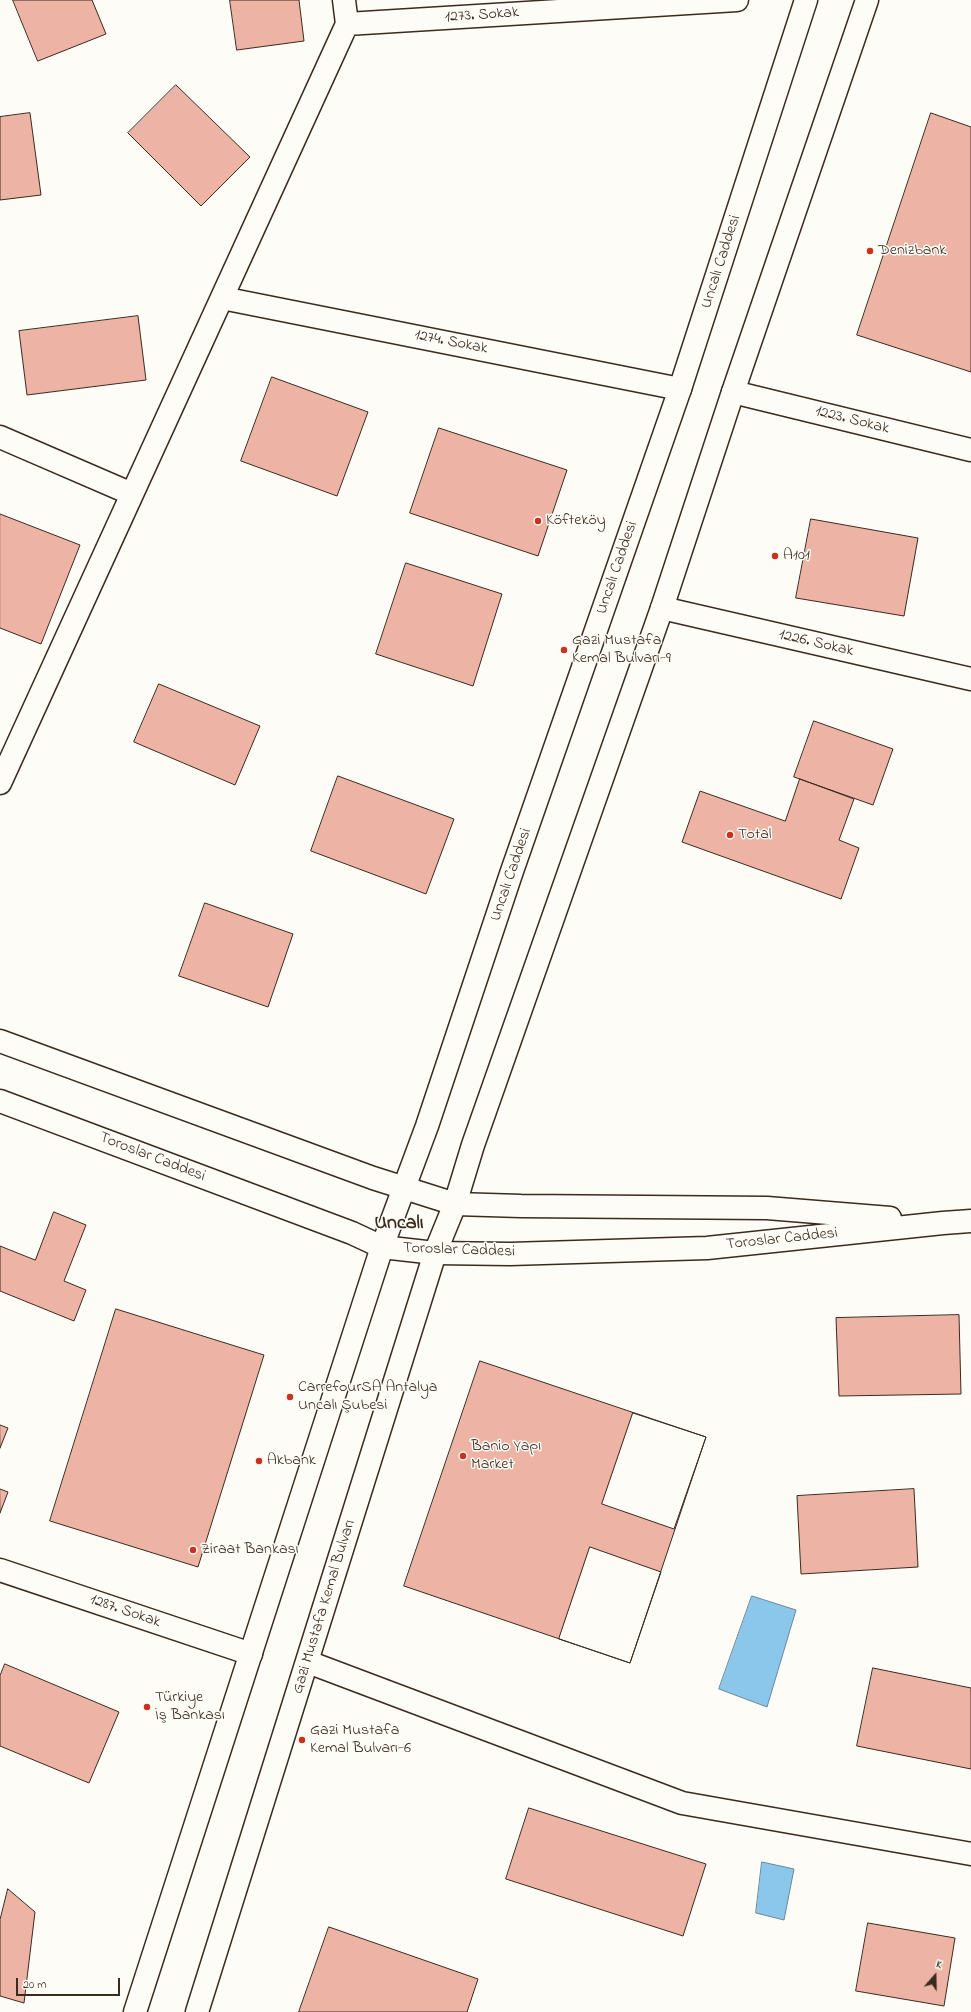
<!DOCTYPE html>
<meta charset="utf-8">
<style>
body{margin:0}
#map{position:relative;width:971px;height:2012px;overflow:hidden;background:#fdfcf7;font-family:"Indie Flower",sans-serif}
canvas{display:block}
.north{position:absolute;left:915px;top:1956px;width:40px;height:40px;-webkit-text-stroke:3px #fdfcf7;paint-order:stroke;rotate:20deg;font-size:11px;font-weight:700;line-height:16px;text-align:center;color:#3b2a1e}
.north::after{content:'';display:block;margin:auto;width:14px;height:18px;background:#3b2a1e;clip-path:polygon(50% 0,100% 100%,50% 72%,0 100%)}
.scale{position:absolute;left:16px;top:1978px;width:104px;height:18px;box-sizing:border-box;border:2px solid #3b2a1e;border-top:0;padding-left:5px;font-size:12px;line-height:14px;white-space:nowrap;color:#3b2a1e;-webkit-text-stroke:3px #fdfcf7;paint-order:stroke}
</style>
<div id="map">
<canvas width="971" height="2012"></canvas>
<div class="north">K</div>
<div class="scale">20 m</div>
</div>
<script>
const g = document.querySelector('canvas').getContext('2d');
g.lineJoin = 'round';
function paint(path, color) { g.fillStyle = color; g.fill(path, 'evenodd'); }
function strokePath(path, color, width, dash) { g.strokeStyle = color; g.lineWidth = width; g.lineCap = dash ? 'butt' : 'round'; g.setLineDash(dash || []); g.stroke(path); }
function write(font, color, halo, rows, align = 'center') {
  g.font = font + ' "Indie Flower",sans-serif'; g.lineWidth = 3; g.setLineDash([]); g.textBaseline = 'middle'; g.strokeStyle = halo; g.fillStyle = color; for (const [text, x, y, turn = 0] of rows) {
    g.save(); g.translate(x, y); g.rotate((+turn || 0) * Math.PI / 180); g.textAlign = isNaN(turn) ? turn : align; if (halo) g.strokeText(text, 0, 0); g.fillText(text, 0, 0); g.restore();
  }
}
const water = new Path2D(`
 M 752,1596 L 796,1610 L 767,1707 L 719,1689 Z
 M 762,1862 L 794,1869 L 784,1920 L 756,1913 Z`);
paint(water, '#8bc6eb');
strokePath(water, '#6b8899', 1);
const building = new Path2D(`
 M 13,0 L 92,0 L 106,34 L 38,61 Z
 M 230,0 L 299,0 L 304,41 L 237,50 Z
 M 176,85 L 250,157 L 201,206 L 128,133 Z
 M 30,113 L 41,195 L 0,200 L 0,117 Z
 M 931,113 L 971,127 L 971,372 L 857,335 Z
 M 138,316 L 146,380 L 27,395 L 19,331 Z
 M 272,377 L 368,412 L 337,496 L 241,461 Z
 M 439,428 L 567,470 L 538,556 L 410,513 Z
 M 0,514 L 80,545 L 41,644 L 0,628 Z
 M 811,519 L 918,538 L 904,616 L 796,598 Z
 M 406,563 L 502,594 L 473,686 L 376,654 Z
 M 159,684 L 260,726 L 235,785 L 134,742 Z
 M 814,721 L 893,749 L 873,805 L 794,777 Z
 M 338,776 L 454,819 L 426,894 L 311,851 Z
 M 800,779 L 854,799 L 839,840 L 859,848 L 841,899 L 682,842 L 700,791 L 785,821 Z
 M 205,903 L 293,934 L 268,1007 L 179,976 Z
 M 54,1212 L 86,1225 L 64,1281 L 86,1290 L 74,1321 L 0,1291 L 0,1246 L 35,1260 Z
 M 116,1309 L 264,1355 L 198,1567 L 50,1521 Z
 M 959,1315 L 961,1394 L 839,1396 L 836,1318 Z
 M 480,1361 L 706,1437 L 630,1663 L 404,1586 Z
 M 633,1413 L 706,1437 L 674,1529 L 602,1504 Z
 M 0,1425 L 8,1428 L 0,1448 Z
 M 0,1489 L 8,1492 L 0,1513 Z
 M 914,1489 L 918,1567 L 801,1574 L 797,1496 Z
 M 590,1547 L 661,1572 L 630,1663 L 559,1639 Z
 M 5,1664 L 119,1712 L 89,1783 L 0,1746 L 0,1676 Z
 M 873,1668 L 971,1688 L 971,1769 L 857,1746 Z
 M 529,1808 L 706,1864 L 683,1936 L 506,1879 Z
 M 8,1889 L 35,1912 L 24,2003 L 0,1996 L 0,1920 Z
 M 868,1923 L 955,1938 L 944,2006 L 856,1991 Z
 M 329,1927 L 478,1979 L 467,2012 L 299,2012 Z`);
paint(building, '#edb4a5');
strokePath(building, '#3b2a1e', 1);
const street = new Path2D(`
 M 347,24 L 737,0
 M 222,298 L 680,389
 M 733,392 L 971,450
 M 0,437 L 132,494
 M 662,608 L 971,679
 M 0,783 L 347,24 L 344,0
 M 0,1570 L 251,1654
 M 308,1662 L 682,1803 L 971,1854`);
const secondary = new Path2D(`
 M 0,1041 L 373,1178 L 455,1204 L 521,1206 L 767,1208 L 890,1218
 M 0,1101 L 352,1233 L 382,1247 L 435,1253 L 510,1254 L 707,1248 L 943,1223 L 971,1221`);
const primary = new Path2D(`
 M 135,2012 L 382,1247 L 427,1126 L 511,874 L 680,389 L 806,0
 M 197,2012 L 435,1253 L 455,1204 L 473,1145 L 662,608 L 733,392 L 867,0`);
strokePath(street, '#3b2a1e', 25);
strokePath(secondary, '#3b2a1e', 25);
strokePath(primary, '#3b2a1e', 25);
strokePath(street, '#fdfcf7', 22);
strokePath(secondary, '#fdfcf7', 22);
strokePath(primary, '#fdfcf7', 22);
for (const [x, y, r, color] of [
 [870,251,4,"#c8321e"],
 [538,521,4,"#c8321e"],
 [775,556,4,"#c8321e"],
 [564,650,4,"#c8321e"],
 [730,835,4,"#c8321e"],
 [290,1397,4,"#c8321e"],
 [463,1456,4,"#c8321e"],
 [259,1461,4,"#c8321e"],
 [193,1550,4,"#c8321e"],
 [147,1707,4,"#c8321e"],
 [302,1740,4,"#c8321e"]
]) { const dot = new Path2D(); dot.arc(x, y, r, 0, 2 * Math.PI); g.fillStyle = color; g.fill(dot); strokePath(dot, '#fdfcf7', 1.5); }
write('16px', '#3b2a1e', '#fdfcf7', [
 ["1273. Sokak",482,16,-4],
 ["Uncalı Caddesi",722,262,-72],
 ["1274. Sokak",451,343,11],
 ["1223. Sokak",852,421,14],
 ["Uncalı Caddesi",618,568,-71],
 ["1226. Sokak",816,644,13],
 ["Uncalı Caddesi",512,875,-71],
 ["Toroslar Caddesi",152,1158,21],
 ["Toroslar Caddesi",782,1240,-6],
 ["Toroslar Caddesi",459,1251,2],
 ["Gazi Mustafa Kemal Bulvarı",325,1607,-73],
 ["1287. Sokak",125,1612,19]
]);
write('16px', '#3b2a1e', '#fdfcf7', [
 ["Denizbank",878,251],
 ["Köfteköy",546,521],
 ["A101",783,556],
 ["Gazi Mustafa",572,641],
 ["Kemal Bulvarı-9",572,659],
 ["Total",738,835],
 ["CarrefourSA Antalya",298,1388],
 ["Uncalı Şubesi",298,1406],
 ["Banio Yapı",471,1447],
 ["Market",471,1465],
 ["Akbank",267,1461],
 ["Ziraat Bankası",201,1550],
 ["Türkiye",155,1698],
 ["İş Bankası",155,1716],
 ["Gazi Mustafa",310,1731],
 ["Kemal Bulvarı-6",310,1749]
], 'left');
write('bold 20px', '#3b2a1e', '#fdfcf7', [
 ["Uncalı",399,1225]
]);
</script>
